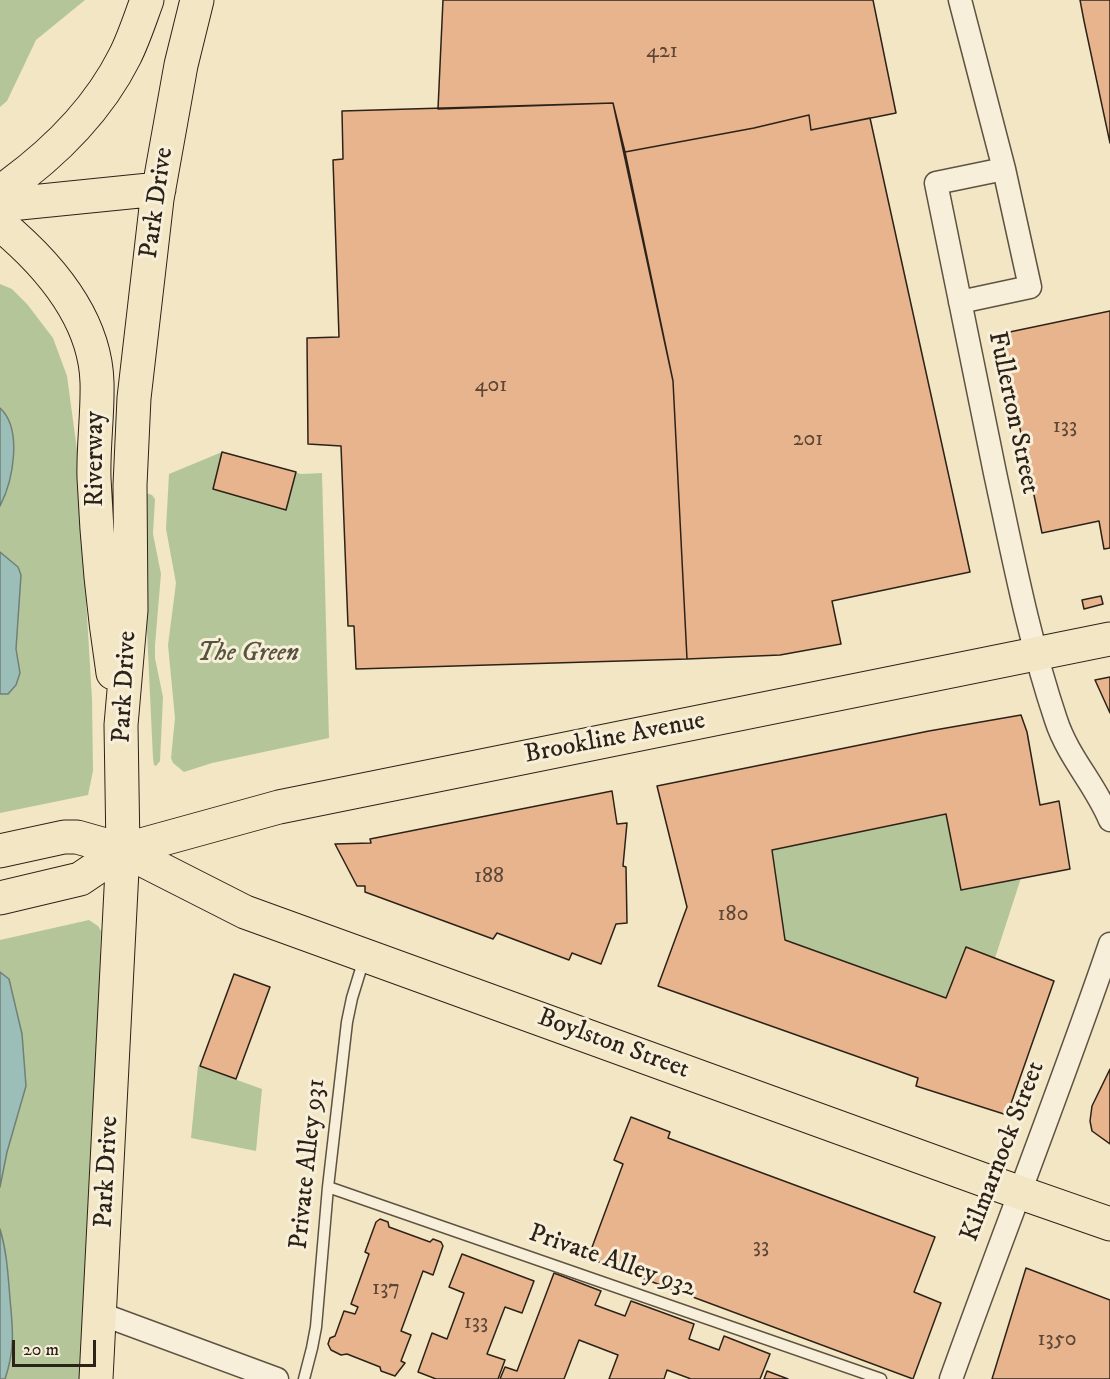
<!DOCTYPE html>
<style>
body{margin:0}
#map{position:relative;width:1110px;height:1379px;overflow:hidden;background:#f2e6c4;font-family:"IM FELL DW Pica",serif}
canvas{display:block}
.scale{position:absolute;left:12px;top:1340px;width:84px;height:27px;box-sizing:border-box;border:3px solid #2d2218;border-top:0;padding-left:8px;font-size:18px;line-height:21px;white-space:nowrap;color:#2d2218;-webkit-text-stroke:4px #f7efd9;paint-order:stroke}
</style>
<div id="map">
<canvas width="1110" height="1379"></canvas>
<div class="scale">20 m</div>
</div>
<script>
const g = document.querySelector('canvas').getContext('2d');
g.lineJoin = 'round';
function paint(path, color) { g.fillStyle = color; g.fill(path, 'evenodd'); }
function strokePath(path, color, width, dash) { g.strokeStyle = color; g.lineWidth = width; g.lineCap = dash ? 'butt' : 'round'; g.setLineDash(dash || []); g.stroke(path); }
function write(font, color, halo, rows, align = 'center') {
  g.font = font + ' "IM FELL DW Pica",serif'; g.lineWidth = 6; g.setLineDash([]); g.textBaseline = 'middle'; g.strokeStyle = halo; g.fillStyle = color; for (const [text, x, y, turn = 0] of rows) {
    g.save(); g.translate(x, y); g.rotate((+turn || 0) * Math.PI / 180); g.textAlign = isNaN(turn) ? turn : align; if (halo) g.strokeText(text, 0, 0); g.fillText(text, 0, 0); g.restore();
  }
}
paint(new Path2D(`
 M 0,0 L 85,0 L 36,40 L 7,101 L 0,107 Z
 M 0,284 L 12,289 L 27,304 L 53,338 L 67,376 L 77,450 L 92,699 L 93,771 L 88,795 L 0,813 Z
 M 222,452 L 301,474 L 322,473 L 329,738 L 212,763 L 184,772 L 173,763 L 171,758 L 175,718 L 168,645 L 176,583 L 166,529 L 169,474 Z
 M 146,493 L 152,495 L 155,499 L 153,534 L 161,574 L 155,645 L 155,658 L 163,697 L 160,761 L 156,766 L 154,765 L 153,758 L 145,589 Z
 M 946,814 L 961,889 L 1021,878 L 995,958 L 966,947 L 946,998 L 785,940 L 772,850 Z
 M 89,920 L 98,926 L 101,931 L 85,1379 L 0,1379 L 0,940 Z
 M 198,1066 L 262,1089 L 256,1151 L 191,1138 Z`), '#b4c699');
const water = new Path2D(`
 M 0,408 C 23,429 13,481 0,506 Z
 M 0,552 L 18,567 L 21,575 L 16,649 L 20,673 L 16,685 L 8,694 L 0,694 Z
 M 0,972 L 9,979 L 22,1034 L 26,1086 L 7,1152 L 0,1187 Z
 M 0,1229 C 7,1252 8,1275 10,1299 C 13,1329 15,1350 5,1379 L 0,1379 Z`);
paint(water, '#9cbeb8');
strokePath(water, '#708078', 1.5);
const building = new Path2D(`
 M 443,0 L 873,0 L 896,113 L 811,130 L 809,115 L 754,128 L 625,152 L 613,103 L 438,109 Z
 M 1080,0 L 1110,0 L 1110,143 L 1084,21 Z
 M 613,103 L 673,381 L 687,659 L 356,669 L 354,626 L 348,626 L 341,446 L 308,444 L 307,338 L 339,337 L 333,160 L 343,159 L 342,111 Z
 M 809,115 L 811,130 L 870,118 L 970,572 L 832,601 L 841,644 L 780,655 L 687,659 L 673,381 L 625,152 L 754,128 Z
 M 1110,311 L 1110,548 L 1104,549 L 1099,521 L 1042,533 L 1000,334 Z
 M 222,452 L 296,472 L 286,510 L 213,489 Z
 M 1101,596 L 1103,604 L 1084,609 L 1082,600 Z
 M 1110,677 L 1110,713 L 1095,680 Z
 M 1021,715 L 1027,732 L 1040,805 L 1059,801 L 1070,869 L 961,890 L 946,814 L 772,850 L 785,940 L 946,998 L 966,947 L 1054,981 L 1007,1115 L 916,1086 L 918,1078 L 658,986 L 687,907 L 657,786 L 929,731 Z
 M 612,791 L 617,824 L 627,823 L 623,866 L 626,867 L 627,923 L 616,924 L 601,964 L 572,953 L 569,960 L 497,933 L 493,939 L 365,892 L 365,886 L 357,886 L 335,844 L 371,843 L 370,839 Z
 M 234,974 L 270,987 L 236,1079 L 200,1066 Z
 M 1110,1069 L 1110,1144 L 1092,1131 L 1090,1121 L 1092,1106 Z
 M 631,1117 L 670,1132 L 668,1138 L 935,1237 L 914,1292 L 941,1303 L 913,1379 L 588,1258 L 623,1164 L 614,1160 Z
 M 380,1219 L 388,1222 L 389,1227 L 430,1242 L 433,1239 L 441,1242 L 443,1246 L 433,1275 L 423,1271 L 401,1331 L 411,1335 L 401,1361 L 405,1363 L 395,1376 L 381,1371 L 380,1367 L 347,1354 L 341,1355 L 331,1350 L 328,1344 L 330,1338 L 335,1336 L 344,1311 L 355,1314 L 358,1307 L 351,1304 L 369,1254 L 365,1252 L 376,1222 Z
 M 462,1254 L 534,1281 L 522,1313 L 505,1307 L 487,1354 L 505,1360 L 498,1379 L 436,1379 L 418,1372 L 432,1333 L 447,1339 L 464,1293 L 449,1287 Z
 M 1026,1268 L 1110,1300 L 1110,1379 L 992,1379 Z
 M 554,1273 L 601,1291 L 595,1305 L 625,1316 L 631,1301 L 694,1324 L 689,1339 L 719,1350 L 724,1336 L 770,1354 L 760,1379 L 691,1379 L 667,1370 L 664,1379 L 609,1379 L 618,1355 L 579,1340 L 564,1379 L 500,1379 L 505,1367 L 517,1371 Z
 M 767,1371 L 788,1379 L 764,1379 Z`);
paint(building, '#e7b48e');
strokePath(building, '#2d2218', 1.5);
const service = new Path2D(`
 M 328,1187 L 881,1379
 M 304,1379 L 312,1348 L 316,1327 L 328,1187 L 347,1022 L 352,998 L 364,959`);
const minor = new Path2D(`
 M 960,0 L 1004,169
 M 960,302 L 1030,287 L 1004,169 L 936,183 C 956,280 975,376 995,473 C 1013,556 1029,640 1056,720 C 1068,757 1095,784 1110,820
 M 101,1314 L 277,1379
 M 951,1379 C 1003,1234 1060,1090 1110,944`);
const primary = new Path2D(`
 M 96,1379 L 123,850 L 279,807 L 1110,639`);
const trunk = new Path2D(`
 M 0,192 C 50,157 97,112 125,56 C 134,38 140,19 147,0
 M 0,205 L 159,189
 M 0,224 C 47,263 95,318 97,382 C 98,414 93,446 94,478 C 97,544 103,608 113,673
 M 123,850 L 121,725 L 131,610 L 130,485 L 134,398 L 157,199 L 181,65 L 197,0
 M 0,851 L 64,837 L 77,837 L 123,850 L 245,912 L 984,1180 L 1110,1224
 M 0,898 L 80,879 L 123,850`);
strokePath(service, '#5e5343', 13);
strokePath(minor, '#5e5343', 25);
strokePath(primary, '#2d2218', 35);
strokePath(trunk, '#2d2218', 35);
strokePath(service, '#f7efd9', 10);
strokePath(minor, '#f7efd9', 22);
strokePath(primary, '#f2e6c4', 33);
strokePath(trunk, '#f2e6c4', 33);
write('22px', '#5c4636', null, [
 ["421",662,52],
 ["401",491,386],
 ["133",1065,427],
 ["201",808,440],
 ["188",489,877],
 ["180",733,915],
 ["33",761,1247],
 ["137",386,1289],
 ["133",476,1323],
 ["1350",1057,1340]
]);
write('26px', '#2d2218', '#f7efd9', [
 ["Park Drive",158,203,-82],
 ["Fullerton Street",1012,413,78],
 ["Riverway",97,459,-90],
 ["Park Drive",126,687,-87],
 ["Brookline Avenue",615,739,-11],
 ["Boylston Street",613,1045,20],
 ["Kilmarnock Street",1004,1152,-69],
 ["Private Alley 931",309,1164,-84],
 ["Park Drive",108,1172,-87],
 ["Private Alley 932",612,1262,19]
]);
write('italic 26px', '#56533f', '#f7efd9', [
 ["The Green",248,655]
]);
</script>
